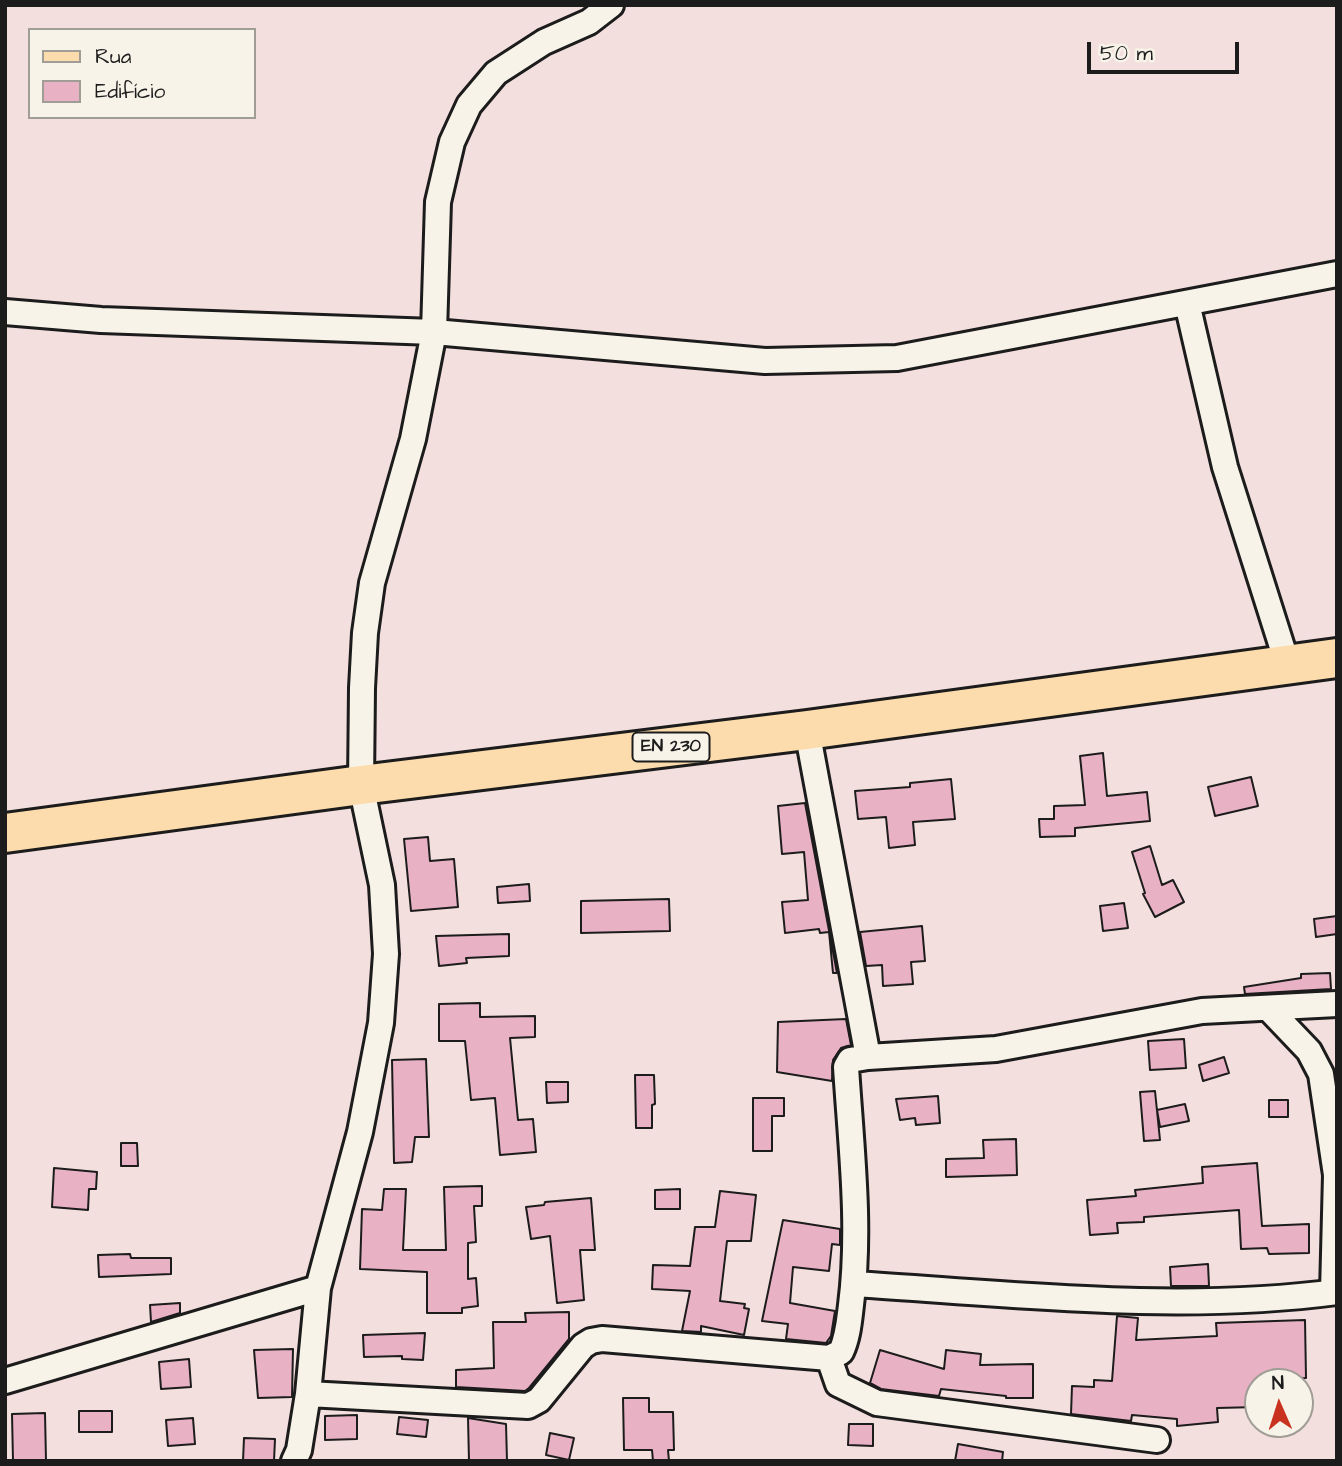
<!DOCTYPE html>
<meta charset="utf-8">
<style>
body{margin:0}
#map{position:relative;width:1342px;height:1466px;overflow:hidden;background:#f3dfdd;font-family:"Architects Daughter",sans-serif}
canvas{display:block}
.frame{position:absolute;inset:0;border:7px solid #1c1c1c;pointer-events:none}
.legend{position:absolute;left:28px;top:28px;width:228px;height:91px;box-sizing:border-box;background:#f7f3e8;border:2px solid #9f9d96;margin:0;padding:9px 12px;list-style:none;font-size:21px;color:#1c1c1c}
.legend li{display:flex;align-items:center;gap:14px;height:35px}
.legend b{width:35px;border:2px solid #9f9d96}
.north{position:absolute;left:1244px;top:1368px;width:70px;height:70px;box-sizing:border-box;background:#f7f3e8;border:2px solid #9f9d96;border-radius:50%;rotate:357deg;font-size:19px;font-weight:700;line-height:28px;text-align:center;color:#1c1c1c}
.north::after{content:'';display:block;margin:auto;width:24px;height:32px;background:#c8321e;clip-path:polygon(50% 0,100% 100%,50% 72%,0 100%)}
.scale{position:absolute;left:1087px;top:42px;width:152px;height:32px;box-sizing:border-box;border:4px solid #1c1c1c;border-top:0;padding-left:9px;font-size:21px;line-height:24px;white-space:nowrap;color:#1c1c1c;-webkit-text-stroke:5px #f7f3e8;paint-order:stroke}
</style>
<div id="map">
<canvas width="1342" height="1466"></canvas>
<div class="frame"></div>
<ul class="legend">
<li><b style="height:9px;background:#fcdcac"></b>Rua</li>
<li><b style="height:19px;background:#e9b1c4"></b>Edifício</li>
</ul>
<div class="north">N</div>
<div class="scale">50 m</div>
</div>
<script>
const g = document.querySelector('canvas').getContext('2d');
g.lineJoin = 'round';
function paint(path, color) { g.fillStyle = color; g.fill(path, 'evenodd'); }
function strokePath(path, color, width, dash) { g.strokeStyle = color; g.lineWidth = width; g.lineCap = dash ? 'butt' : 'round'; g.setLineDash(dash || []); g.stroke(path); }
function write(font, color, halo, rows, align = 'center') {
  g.font = font + ' "Architects Daughter",sans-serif'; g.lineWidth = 7; g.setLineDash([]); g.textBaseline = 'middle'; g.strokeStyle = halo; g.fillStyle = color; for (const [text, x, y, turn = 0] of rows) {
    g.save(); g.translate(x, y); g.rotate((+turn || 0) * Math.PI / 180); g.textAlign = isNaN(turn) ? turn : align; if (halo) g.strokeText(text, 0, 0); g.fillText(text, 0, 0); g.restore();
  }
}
const building = new Path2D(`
 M 1103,753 L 1107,796 L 1147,792 L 1150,821 L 1075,828 L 1075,836 L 1040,837 L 1039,819 L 1054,819 L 1054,806 L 1085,805 L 1080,756 Z
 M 1251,777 L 1258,806 L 1215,816 L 1208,787 Z
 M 951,779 L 955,819 L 913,822 L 915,845 L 889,848 L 886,817 L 858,819 L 855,791 L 910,787 L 910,783 Z
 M 805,803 L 837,973 L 833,973 L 829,932 L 820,933 L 819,929 L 785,933 L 782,902 L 808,900 L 804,852 L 782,854 L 778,806 Z
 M 428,837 L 430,861 L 454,859 L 458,907 L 411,911 L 404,839 Z
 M 1150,846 L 1162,885 L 1173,880 L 1184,902 L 1155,917 L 1143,894 L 1145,893 L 1132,852 Z
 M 529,884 L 530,901 L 498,903 L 497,887 Z
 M 669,899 L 670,931 L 581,933 L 581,901 Z
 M 1124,903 L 1128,928 L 1103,931 L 1100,906 Z
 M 1337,916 L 1337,934 L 1316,937 L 1314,919 Z
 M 922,926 L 925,961 L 911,962 L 913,984 L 883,986 L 882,965 L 866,966 L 860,932 Z
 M 509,934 L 509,956 L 466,958 L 467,963 L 439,966 L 436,936 Z
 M 1330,973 L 1331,989 L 1245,994 L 1244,987 L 1301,978 L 1301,974 Z
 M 480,1003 L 480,1017 L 535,1016 L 535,1037 L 510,1038 L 518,1120 L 533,1119 L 536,1152 L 500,1155 L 495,1098 L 471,1100 L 465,1041 L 439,1041 L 439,1004 Z
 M 846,1019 L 851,1045 L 841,1048 L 833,1060 L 832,1081 L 777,1072 L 778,1022 Z
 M 1184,1039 L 1186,1068 L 1150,1070 L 1148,1041 Z
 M 1224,1057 L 1229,1073 L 1203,1081 L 1199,1065 Z
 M 426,1059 L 429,1137 L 415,1137 L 412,1162 L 394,1163 L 392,1060 Z
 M 635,1075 L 654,1075 L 655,1104 L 652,1105 L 652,1128 L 636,1128 Z
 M 546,1082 L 568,1082 L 568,1102 L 547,1103 Z
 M 1155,1091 L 1160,1140 L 1144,1141 L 1140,1092 Z
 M 938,1096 L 940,1123 L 916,1125 L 915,1118 L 900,1120 L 896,1099 Z
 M 753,1098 L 784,1098 L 784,1116 L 772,1116 L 772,1151 L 753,1151 Z
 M 1269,1100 L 1288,1100 L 1288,1117 L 1269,1117 Z
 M 1185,1104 L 1189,1121 L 1160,1127 L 1157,1110 Z
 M 1016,1139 L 1017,1175 L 946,1177 L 946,1159 L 984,1158 L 983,1140 Z
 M 121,1143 L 137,1143 L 138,1166 L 121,1166 Z
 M 1257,1163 L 1262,1226 L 1309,1224 L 1309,1253 L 1269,1254 L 1267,1248 L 1241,1249 L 1239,1210 L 1144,1217 L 1144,1222 L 1117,1223 L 1118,1233 L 1090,1235 L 1087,1200 L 1136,1196 L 1135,1190 L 1203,1183 L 1202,1167 Z
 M 54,1168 L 97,1172 L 96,1189 L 89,1189 L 88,1210 L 52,1207 Z
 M 482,1186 L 482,1206 L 474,1206 L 476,1242 L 468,1243 L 468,1279 L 476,1278 L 478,1306 L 462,1308 L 462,1313 L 427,1313 L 427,1272 L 360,1269 L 362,1209 L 382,1210 L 384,1189 L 406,1189 L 403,1250 L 446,1250 L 444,1187 Z
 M 680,1189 L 680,1209 L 655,1209 L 655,1190 Z
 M 720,1191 L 756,1195 L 751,1241 L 727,1241 L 720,1301 L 745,1304 L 744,1308 L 749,1309 L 744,1335 L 701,1326 L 701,1332 L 682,1331 L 690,1291 L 652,1289 L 653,1265 L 690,1266 L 695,1227 L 715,1227 Z
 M 591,1198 L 595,1250 L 580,1250 L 584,1300 L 557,1303 L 550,1236 L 531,1239 L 526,1207 L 544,1205 L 545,1202 Z
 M 783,1220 L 840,1229 L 840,1245 L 832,1244 L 829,1271 L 793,1267 L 790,1303 L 835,1311 L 831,1336 L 826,1343 L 786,1339 L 788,1324 L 762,1321 Z
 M 130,1254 L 131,1258 L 171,1258 L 171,1274 L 99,1277 L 98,1255 Z
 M 1208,1264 L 1209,1286 L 1171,1286 L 1170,1267 Z
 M 180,1303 L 180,1313 L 151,1322 L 150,1305 Z
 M 569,1312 L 569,1339 L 529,1388 L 525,1391 L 456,1387 L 456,1370 L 494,1368 L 493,1322 L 526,1322 L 525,1313 Z
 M 1117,1316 L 1138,1318 L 1136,1340 L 1217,1336 L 1216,1323 L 1305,1320 L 1306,1378 L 1261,1379 L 1261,1382 L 1258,1382 L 1258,1407 L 1217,1408 L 1218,1422 L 1177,1426 L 1177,1419 L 1132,1415 L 1131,1421 L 1071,1414 L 1072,1386 L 1094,1387 L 1094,1380 L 1112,1381 Z
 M 425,1333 L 423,1360 L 402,1359 L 402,1356 L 364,1357 L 363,1335 Z
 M 293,1349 L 292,1397 L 258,1398 L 254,1350 Z
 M 880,1350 L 944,1369 L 946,1350 L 981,1354 L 980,1365 L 1033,1364 L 1033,1398 L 1006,1398 L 1006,1396 L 941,1389 L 939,1396 L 881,1389 L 870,1383 Z
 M 189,1359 L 191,1387 L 161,1389 L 159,1362 Z
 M 623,1398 L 649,1398 L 649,1412 L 673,1412 L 674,1450 L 668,1450 L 669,1461 L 653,1461 L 652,1450 L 624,1450 Z
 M 79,1411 L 112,1411 L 112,1432 L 79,1432 Z
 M 45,1413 L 46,1461 L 13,1461 L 12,1414 Z
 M 357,1415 L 357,1439 L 325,1440 L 325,1416 Z
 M 399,1417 L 428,1420 L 426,1437 L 397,1434 Z
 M 193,1418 L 195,1444 L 168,1446 L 166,1420 Z
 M 468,1418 L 506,1424 L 507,1461 L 469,1461 Z
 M 849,1424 L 873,1424 L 873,1446 L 848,1445 Z
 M 550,1433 L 574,1438 L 569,1460 L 546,1455 Z
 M 244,1438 L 275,1439 L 274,1461 L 243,1461 Z
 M 958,1444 L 1003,1452 L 1002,1461 L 955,1461 Z`);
paint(building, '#e9b1c4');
strokePath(building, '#1c1c1c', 2);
const street = new Path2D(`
 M 1187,303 L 1225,467 L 1288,666
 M 5,312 L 101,320 L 434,332 L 765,361 L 897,358 L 1337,274
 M 807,730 L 868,1057 L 996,1049 L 1202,1011 L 1337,1004
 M 1268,1008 L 1309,1051 L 1321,1074 L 1336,1175 L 1333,1292
 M 854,1284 C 1014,1294 1177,1313 1337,1292
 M 829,1358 L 838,1384 L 877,1403 L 1157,1440
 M 5,1381 L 318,1288
 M 308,1394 L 528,1406 L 539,1400 L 583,1346 L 591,1341 L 602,1339 L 829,1358 L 841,1352 C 848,1337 849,1321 851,1305 C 861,1227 851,1146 846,1067 L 850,1060 L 868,1057
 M 294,1461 L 299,1450 L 308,1394 L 318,1288 L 360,1132 L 381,1023 L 386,954 L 382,885 L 361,785 L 362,688 L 365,633 L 372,583 L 413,439 L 434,332 L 438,202 L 452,142 L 469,105 L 496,73 L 544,42 L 589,22 L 611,5`);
const primary = new Path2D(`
 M 5,833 L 361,785 L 807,730 L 1337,658`);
strokePath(street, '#1c1c1c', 30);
strokePath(primary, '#1c1c1c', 44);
strokePath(street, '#f7f3e8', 24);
strokePath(primary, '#fcdcac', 38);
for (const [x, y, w] of [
 [671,747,77]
]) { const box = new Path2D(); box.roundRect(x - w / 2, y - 14.5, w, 29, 5); g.fillStyle = '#f7f3e8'; g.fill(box); strokePath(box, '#1c1c1c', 2); }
write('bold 18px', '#1c1c1c', null, [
 ["EN 230",671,747]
]);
</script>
